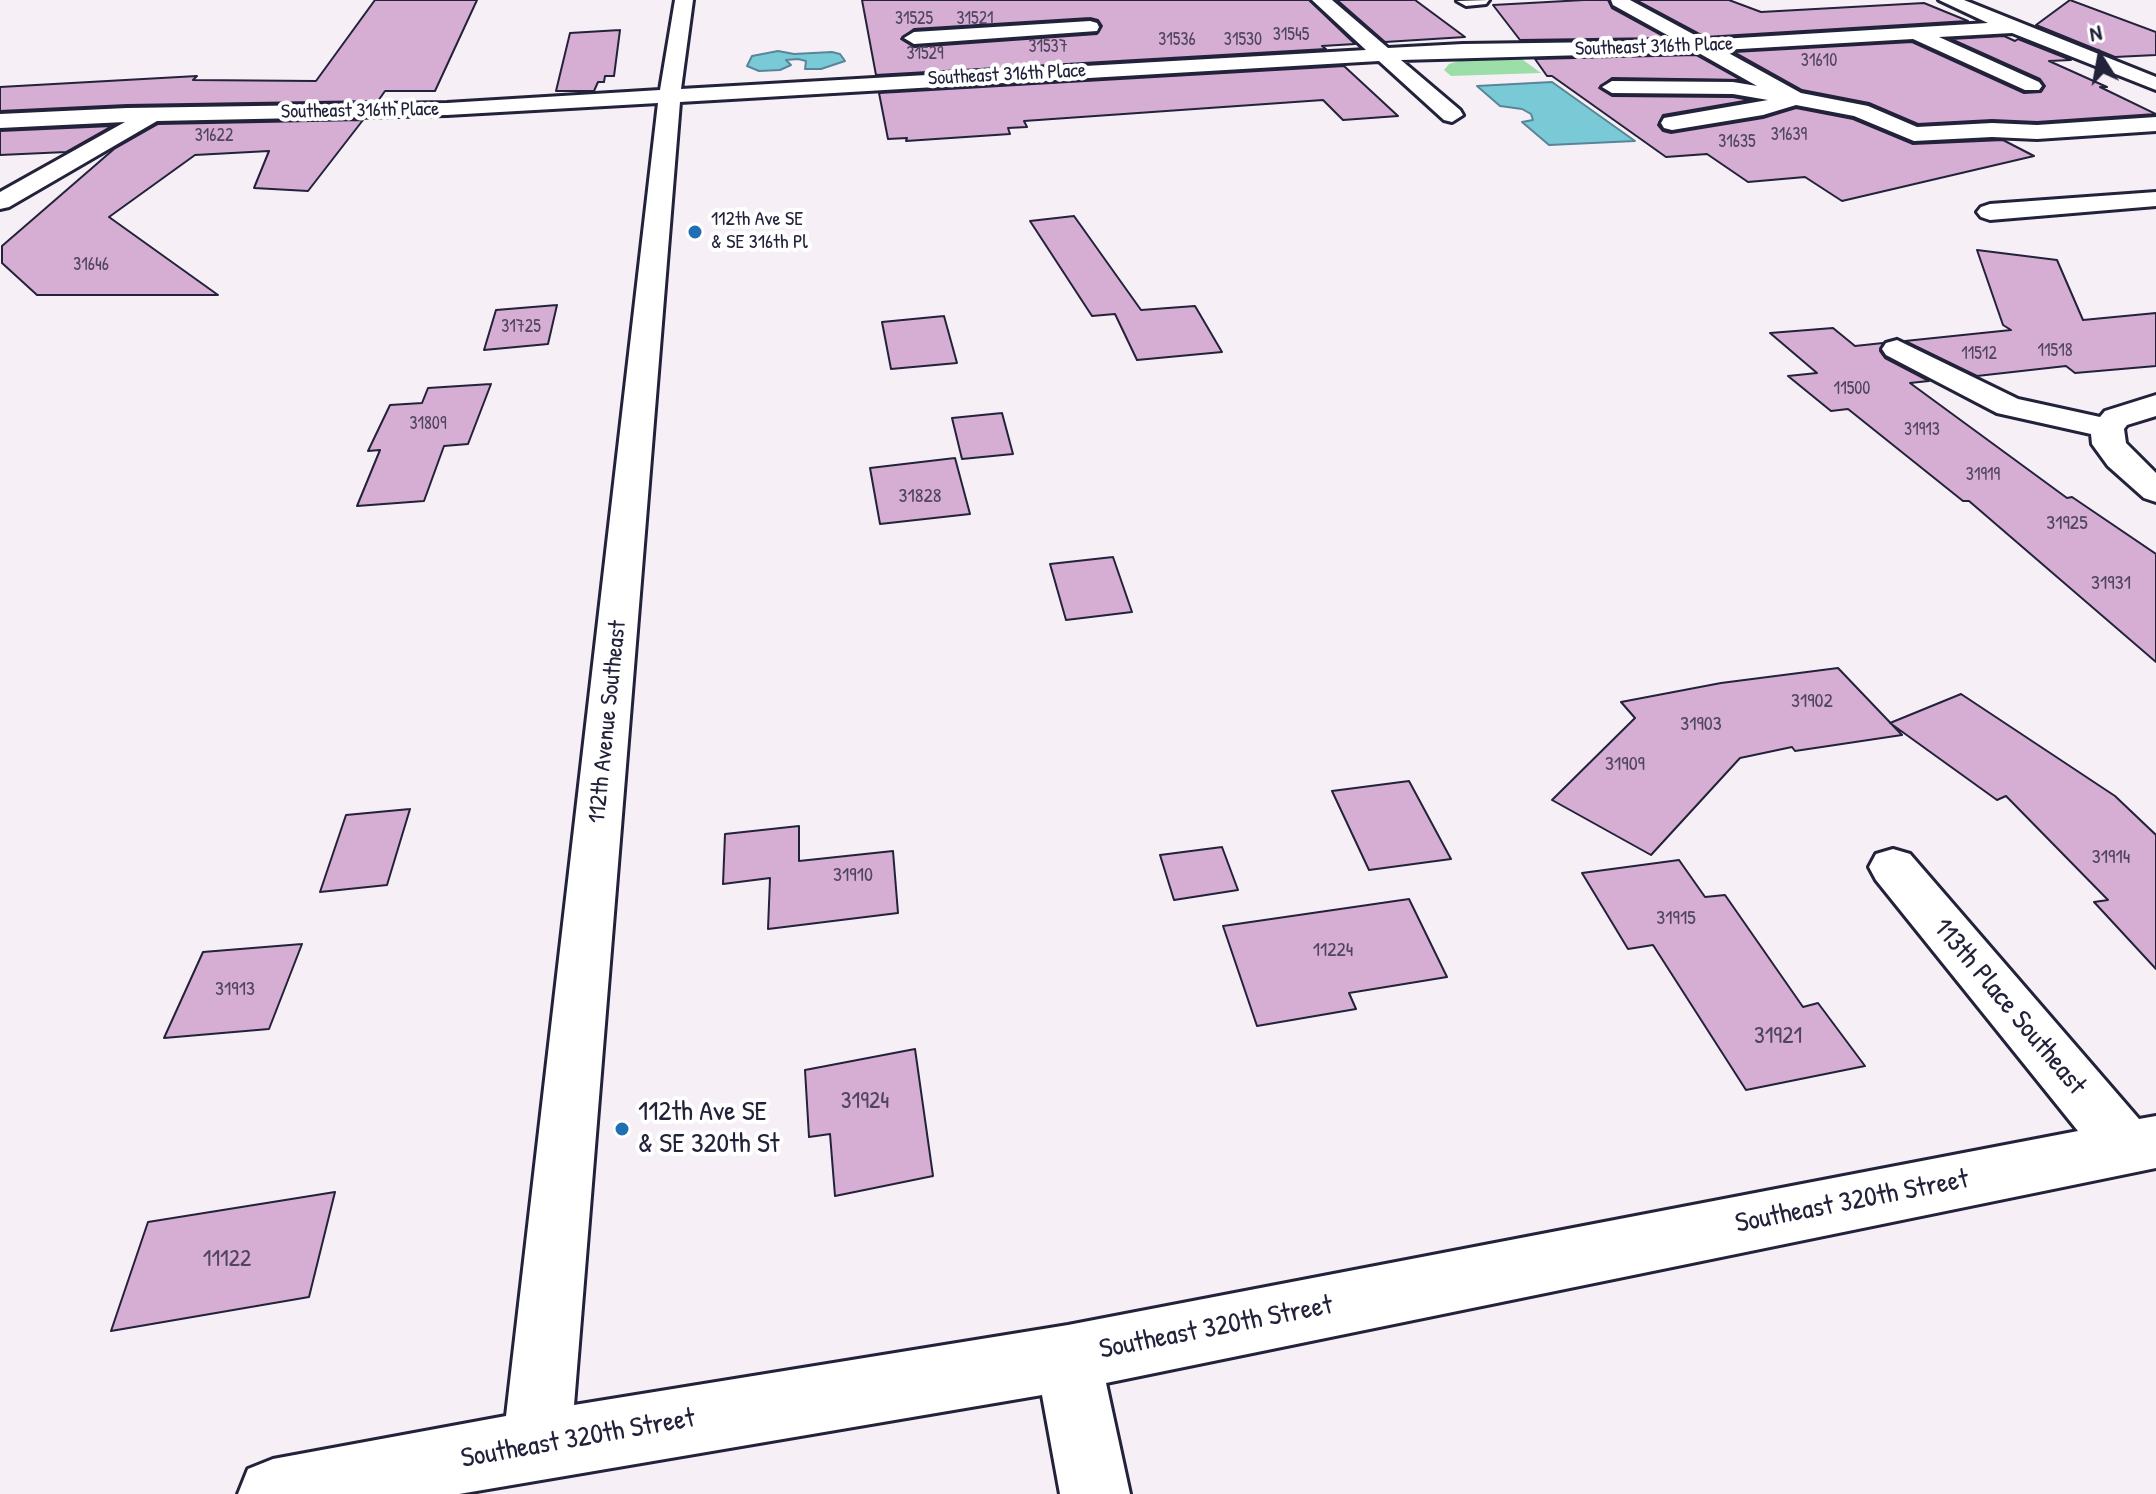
<!DOCTYPE html>
<html>
<head>
<meta charset="utf-8">
<style>
  body { margin:0 }
  #map { position:relative; width:2156px; height:1494px; overflow:hidden; background:#f7eff6; font-family:"Patrick Hand",sans-serif }
  canvas { display:block }
  .north { position:absolute; left:2060px; top:16px; width:80px; height:80px; -webkit-text-stroke:6px #fff; paint-order:stroke; rotate:349deg; font-size:22px; font-weight:700; line-height:32px; text-align:center; color:#22223b }
  .north::after { content:''; display:block; margin:auto; width:28px; height:36px; background:#22223b; clip-path:polygon(50% 0,100% 100%,50% 72%,0 100%) }
</style>
</head>
<body>
<div id="map">
<canvas width="2156" height="1494"></canvas>
<div class="north">N</div>
</div>
<script>
const context = document.querySelector('canvas').getContext('2d');
context.lineJoin = 'round';
function paint(path, color) {
  context.fillStyle = color;
  context.fill(path, 'evenodd');
}
function poly(rows) {
  const path = new Path2D();
  for (const r of rows) {
    path.moveTo(r[0], r[1]);
    for (let i = 2; i < r.length; i += 2) path.lineTo(r[i], r[i + 1]);
  }
  return path;
}
function trace(path, color, width, dash) {
  context.strokeStyle = color;
  context.lineWidth = width;
  context.lineCap = dash ? 'butt' : 'round';
  context.setLineDash(dash || []);
  context.stroke(path);
}
function drawText(font, color, halo, rows, align = 'center') {
  context.font = font + ' "Patrick Hand",sans-serif';
  context.lineWidth = 8;
  context.setLineDash([]);
  context.textBaseline = 'middle';
  context.strokeStyle = halo;
  context.fillStyle = color;
  for (const [text, x, y, turn = 0] of rows) {
    context.save();
    context.translate(x, y);
    context.rotate((+turn || 0) * Math.PI / 180);
    context.textAlign = isNaN(turn) ? turn : align;
    if (halo) context.strokeText(text, 0, 0);
    context.fillText(text, 0, 0);
    context.restore();
  }
}
paint(poly([
  [1519,57,1541,73,1451,76,1444,70,1449,64,1462,60]
]), '#9cdea8');
const water = poly([
  [778,51,794,54,832,52,840,54,845,61,821,69,805,69,806,61,798,59,786,60,791,65,780,70,759,71,747,66,752,56,778,51],
  [1552,82,1635,141,1549,145,1522,122,1533,120,1531,114,1522,109,1500,106,1477,86,1552,82]
]);
paint(water, '#7ac9d6');
trace(water, '#578698', 2);
const building = poly([
  [375,0,477,0,435,91,385,91,378,101,127,105,0,111,0,87,197,76,193,80,316,81,375,0],
  [862,0,1309,0,1355,44,1322,46,1326,49,876,75,862,0],
  [1090,18,1098,20,1102,26,1097,34,914,47,901,39,914,29,1090,18],
  [1337,0,1415,0,1465,37,1385,42,1337,0],
  [1584,0,1608,0,1612,8,1667,38,1520,40,1493,5,1584,0],
  [1636,0,1729,0,1761,12,1924,3,1968,21,1705,37,1636,0],
  [2070,0,2156,32,2156,55,2115,57,2036,25,2070,0],
  [620,30,614,76,605,76,604,82,598,82,594,91,556,91,570,33,620,30],
  [2004,36,2015,41,2018,39,2071,60,2049,61,2107,87,2100,87,2156,114,2037,122,1992,120,1918,124,1869,103,1802,90,1734,52,1912,42,2024,93,2041,92,2045,86,2040,79,1951,39,2004,36],
  [1696,55,1741,80,1612,78,1599,88,1612,96,1733,97,1750,100,1663,115,1658,125,1663,131,1671,133,1763,118,1796,108,1853,119,1913,144,2003,140,2034,156,1842,201,1805,177,1748,182,1707,154,1666,157,1552,76,1547,76,1535,59,1696,55],
  [1344,66,1398,116,1343,120,1323,100,1024,121,1027,127,1008,128,1010,134,906,141,907,138,888,139,879,93,1344,66],
  [363,120,308,191,254,188,269,151,195,155,109,217,218,295,37,295,2,263,2,246,114,149,158,124,363,120],
  [112,126,66,152,0,155,0,131,112,126],
  [1074,216,1141,310,1195,306,1222,352,1137,360,1115,314,1092,316,1030,221,1074,216],
  [1977,250,2057,260,2083,320,2156,313,2156,366,2075,373,2066,366,1977,376,1905,341,2011,330,2003,325,1977,250],
  [557,305,548,344,484,350,496,310,557,305],
  [944,316,957,363,891,369,882,322,944,316],
  [1833,328,1855,346,1883,343,1880,351,1885,358,1929,381,1910,383,2067,498,2072,497,2156,554,2156,662,1969,501,1963,501,1848,409,1831,411,1788,376,1817,373,1770,333,1833,328],
  [491,384,468,444,444,446,424,501,357,506,380,450,368,451,390,405,422,403,428,388,491,384],
  [1002,413,1013,454,962,459,952,418,1002,413],
  [955,458,970,514,880,524,870,468,955,458],
  [1113,557,1132,612,1066,620,1050,564,1113,557],
  [1838,668,1902,735,1795,751,1792,747,1740,758,1651,855,1552,800,1635,718,1621,702,1721,683,1838,668],
  [1961,694,2115,796,2156,835,2156,969,2094,902,2108,900,2006,796,1997,800,1890,723,1961,694],
  [1409,781,1451,859,1369,870,1332,791,1409,781],
  [410,809,387,885,320,892,346,815,410,809],
  [799,826,799,861,893,851,898,913,768,929,770,878,723,884,725,834,799,826],
  [1222,847,1238,890,1174,900,1160,855,1222,847],
  [1679,860,1705,897,1725,895,1803,1007,1818,1003,1865,1066,1746,1090,1653,945,1628,949,1582,873,1679,860],
  [1409,899,1447,977,1349,993,1356,1009,1257,1026,1223,926,1409,899],
  [302,944,269,1029,164,1038,203,952,302,944],
  [915,1049,933,1176,835,1196,830,1134,809,1137,805,1070,915,1049],
  [335,1192,309,1297,111,1331,148,1222,335,1192]
]);
paint(building, '#d6add3');
trace(building, '#22223b', 2);
const minor = poly([
  [675,0,693,0,681,89,1366,50,1312,0,1332,0,1388,48,1463,44,1678,41,1613,5,1611,0,1630,0,1704,40,1988,23,1939,0,1964,0,2156,77,2156,90,2012,33,1939,37,2039,82,2042,86,2039,90,2025,90,1913,39,1723,50,1801,93,1868,106,1917,127,1992,123,2037,125,2156,117,2156,131,2037,139,1992,137,1914,141,1854,116,1796,105,1763,115,1672,130,1664,128,1661,123,1664,118,1768,100,1733,94,1612,93,1602,87,1612,81,1733,82,1757,86,1697,52,1401,60,1460,110,1463,115,1452,122,1444,120,1379,61,680,102,574,1405,1068,1325,2078,1131,1876,880,1869,867,1876,854,1893,849,1910,854,2139,1119,2156,1116,2156,1168,1106,1383,1130,1494,1060,1494,1042,1395,459,1494,238,1494,248,1469,273,1459,506,1416,658,103,447,115,157,121,9,207,0,209,0,192,125,122,0,128,0,114,127,108,447,103,660,90,675,0],
  [1489,0,1486,4,1466,6,1457,1,1489,0],
  [1090,21,1097,23,1099,27,1097,31,914,44,904,38,914,32,1090,21],
  [2156,192,2156,206,1990,220,1981,217,1977,212,1981,207,1990,204,2156,192],
  [1897,340,2018,399,2100,417,2105,411,2156,395,2156,416,2127,425,2124,429,2126,443,2156,473,2156,502,2144,498,2108,466,2092,444,2091,434,1997,413,1886,355,1882,349,1886,343,1897,340]
]);
trace(minor, '#22223b', 6);
paint(minor, '#fff');
for (const [x, y, r, color] of [
  [695,232,8,"#1f6fb2"],
  [622,1129,8,"#1f6fb2"]
]) {
  const dot = new Path2D();
  dot.arc(x, y, r, 0, 2 * Math.PI);
  context.fillStyle = color;
  context.fill(dot);
  trace(dot, '#fff', 3);
}
drawText('18px', '#4f4561', null, [
  ["31525",914,19],
  ["31521",975,19],
  ["31545",1291,35],
  ["31536",1177,40],
  ["31530",1243,40],
  ["31537",1048,47],
  ["31529",925,54],
  ["31610",1819,61],
  ["31639",1789,135],
  ["31622",214,136],
  ["31635",1737,142],
  ["31646",91,265],
  ["31725",521,327],
  ["11518",2055,351],
  ["11512",1979,354],
  ["11500",1852,389],
  ["31809",428,424],
  ["31913",1922,430],
  ["31919",1983,475]
]);
drawText('20px', '#22223b', '#fff', [
  ["Southeast 316th Place",1654,47,-2],
  ["Southeast 316th Place",1007,75,-3],
  ["Southeast 316th Place",360,111,-1]
]);
drawText('20px', '#22223b', '#fff', [
  ["112th Ave SE",711,220],
  ["& SE 316th Pl",711,243]
], 'left');
drawText('20px', '#4f4561', null, [
  ["31828",920,497],
  ["31925",2067,524],
  ["31931",2111,584],
  ["31902",1812,702],
  ["31903",1701,725],
  ["31909",1625,765],
  ["31914",2111,858],
  ["31910",853,876],
  ["31915",1676,919],
  ["11224",1333,951],
  ["31913",235,990]
]);
drawText('24px', '#22223b', '#fff', [
  ["112th Avenue Southeast",608,722,-84]
]);
drawText('24px', '#4f4561', null, [
  ["31921",1778,1037],
  ["31924",865,1102],
  ["11122",227,1260]
]);
drawText('28px', '#22223b', '#fff', [
  ["113th Place Southeast",2009,1007,50],
  ["Southeast 320th Street",1852,1202,-11],
  ["Southeast 320th Street",1216,1328,-11],
  ["Southeast 320th Street",578,1439,-10]
]);
drawText('28px', '#22223b', '#fff', [
  ["112th Ave SE",638,1113],
  ["& SE 320th St",638,1145]
], 'left');
</script>
</body>
</html>
